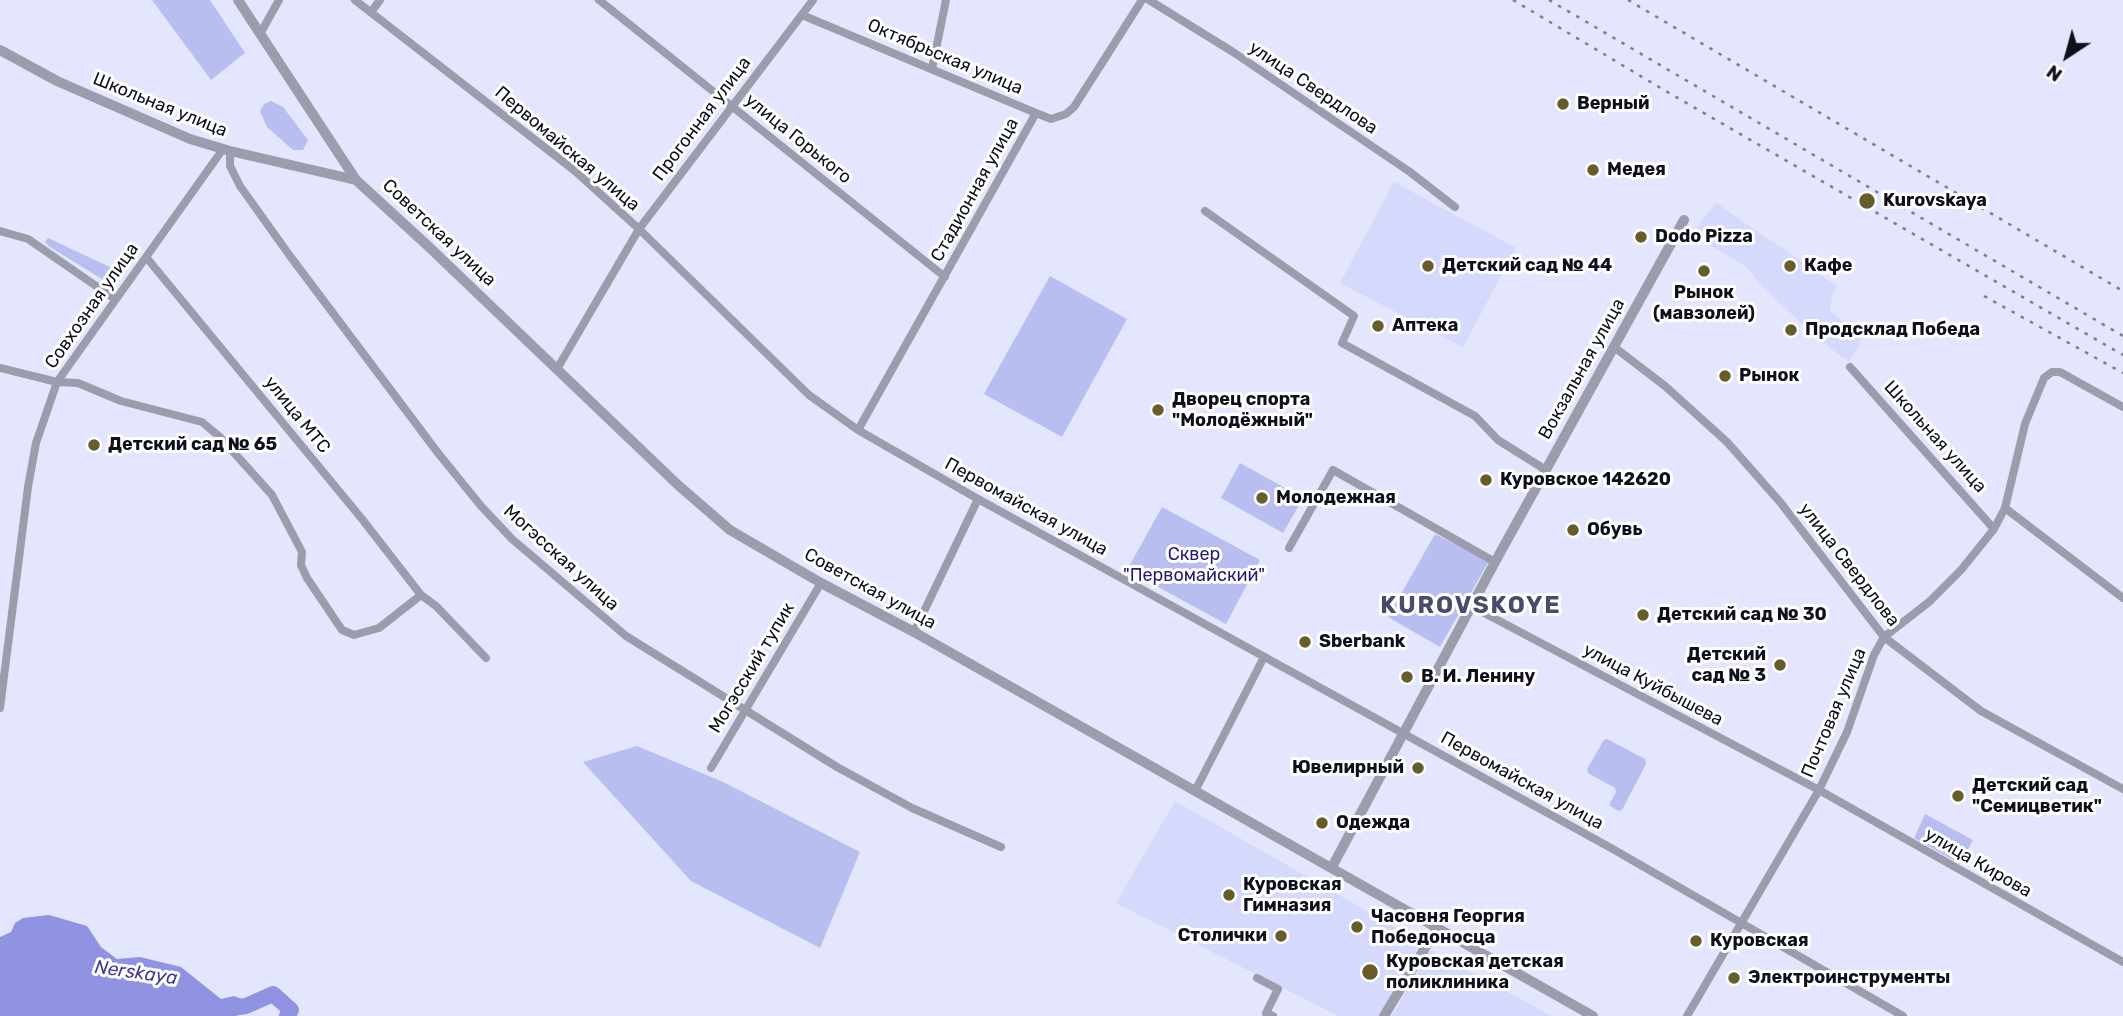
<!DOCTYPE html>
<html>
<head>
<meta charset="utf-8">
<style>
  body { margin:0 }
  #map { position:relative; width:2123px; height:1016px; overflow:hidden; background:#e3e6fc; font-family:Rubik,sans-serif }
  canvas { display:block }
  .north { position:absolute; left:2032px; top:21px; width:70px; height:70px; -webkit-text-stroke:5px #fff; paint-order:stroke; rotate:216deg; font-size:19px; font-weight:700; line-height:28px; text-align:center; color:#0f101c }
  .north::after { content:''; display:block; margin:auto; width:24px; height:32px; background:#0f101c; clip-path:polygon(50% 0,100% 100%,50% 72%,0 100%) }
</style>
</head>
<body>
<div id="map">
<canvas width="2123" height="1016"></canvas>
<div class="north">N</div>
</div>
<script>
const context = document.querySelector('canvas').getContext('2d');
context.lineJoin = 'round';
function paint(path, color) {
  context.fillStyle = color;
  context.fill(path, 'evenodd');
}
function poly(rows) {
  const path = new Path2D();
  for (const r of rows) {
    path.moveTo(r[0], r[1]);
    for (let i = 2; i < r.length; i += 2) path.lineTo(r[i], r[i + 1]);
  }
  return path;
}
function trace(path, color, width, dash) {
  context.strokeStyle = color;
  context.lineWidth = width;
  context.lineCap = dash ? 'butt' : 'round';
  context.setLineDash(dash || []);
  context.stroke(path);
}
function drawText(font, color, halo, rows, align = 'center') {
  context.font = font + ' Rubik,sans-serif';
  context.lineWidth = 6;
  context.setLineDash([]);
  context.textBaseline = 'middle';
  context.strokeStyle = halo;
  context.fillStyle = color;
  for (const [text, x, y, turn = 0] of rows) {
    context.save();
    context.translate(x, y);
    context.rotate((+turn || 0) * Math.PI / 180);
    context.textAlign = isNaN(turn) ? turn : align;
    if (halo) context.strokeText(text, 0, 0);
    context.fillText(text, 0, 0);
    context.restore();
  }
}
paint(poly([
  [1394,182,1516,248,1463,347,1340,283],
  [1716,203,1837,286,1832,296,1830,311,1859,333,1860,343,1849,362,1818,339,1765,289,1745,266,1692,234],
  [1175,801,1421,942,1380,1016,1338,1016,1116,903],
  [1430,950,1541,1010,1552,1016,1392,1016]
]), '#d5d9fb');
paint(poly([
  [152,0,210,0,245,53,211,80],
  [271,101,283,107,308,140,303,150,293,150,267,127,260,111,264,104],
  [48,238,114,269,115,277,110,284,50,247,45,242],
  [1050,276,1127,319,1062,437,984,394],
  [1240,463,1303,498,1283,533,1221,498],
  [1162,507,1260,560,1226,624,1127,570],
  [1435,534,1489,561,1440,647,1388,617],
  [1607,739,1645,759,1646,764,1622,810,1619,811,1610,806,1610,803,1616,792,1615,788,1588,773,1587,769,1604,740],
  [637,746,721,781,860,852,820,948,691,881,583,762],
  [1925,814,1973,840,1960,864,1914,838]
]), '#b9bef1');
paint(poly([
  [49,915,87,926,101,947,117,959,140,957,181,967,221,999,234,996,242,999,246,1006,236,1016,0,1016,0,937,11,932,15,923,23,918]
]), '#8f93e1');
trace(poly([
  [226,1009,246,1006,273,994,291,1010,287,1016]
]), '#8f93e1', 16);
trace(poly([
  [355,0,575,171,639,229,809,395,858,430,978,499,1611,848,1903,1016],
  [599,0,945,277],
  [1149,0,1233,52,1410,172,1455,207],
  [371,12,380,0],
  [802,15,1036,113],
  [260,34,279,0],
  [932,69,946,0],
  [230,151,230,166,240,186,290,256,438,453,481,506,512,539,626,636,837,767,912,808,1001,847],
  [1205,211,1354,316,1342,343,1475,416,1498,440,1546,470],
  [0,231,28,239,115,299],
  [146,257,362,519,421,595],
  [1614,347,1665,386,1727,442,1780,502,1884,637,1981,711,2123,789],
  [1850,367,1994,529],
  [0,368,57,382,78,383,121,401,202,422,220,437,272,495,302,552,301,565,307,578,342,630,354,635,379,628,421,595,436,606,486,658],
  [557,369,639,229,813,0],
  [858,430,1036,113,1051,119,1066,114,1074,107,1142,0],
  [2005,508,2123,598],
  [1289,548,1333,470,1495,562],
  [1471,606,1819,790,2123,962],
  [914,632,978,499],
  [0,708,28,487,36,443,57,382,223,149],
  [711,768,821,583],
  [1195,791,1264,657],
  [1257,978,1278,989,1266,1013,1273,1016],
  [1687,1016,1819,790,1847,732,1874,655,1884,637,1929,602,1961,570,1994,529,2005,508,2025,424,2044,378,2052,372,2060,372,2123,407]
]), '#9b9cac', 8);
trace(poly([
  [238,0,356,180,428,246,678,485,730,530,821,583,914,632,1593,1016],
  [0,50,57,81,190,139,230,151,356,180],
  [1332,867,1495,562,1684,220],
  [1384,1016,1437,928]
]), '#9b9cac', 10);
trace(poly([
  [1513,0,1664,90,2123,355],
  [1549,0,2123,336],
  [1628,0,2123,291],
  [1984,296,2123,373]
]), '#7d7f90', 2.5, [3.5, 7]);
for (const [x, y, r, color] of [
  [1563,104,7,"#665d2a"],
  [1593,170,7,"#665d2a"],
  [1867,201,9,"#665d2a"],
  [1641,237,7,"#665d2a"],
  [1428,266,7,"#665d2a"],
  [1790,266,7,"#665d2a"],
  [1704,271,7,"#665d2a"],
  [1378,326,7,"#665d2a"],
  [1791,330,7,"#665d2a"],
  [1725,376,7,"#665d2a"],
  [1158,410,7,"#665d2a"],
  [94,445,7,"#665d2a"],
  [1486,480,7,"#665d2a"],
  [1262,498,7,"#665d2a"],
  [1573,530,7,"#665d2a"],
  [1643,615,7,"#665d2a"],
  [1305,642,7,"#665d2a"],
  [1780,665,7,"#665d2a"],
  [1407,677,7,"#665d2a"],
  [1418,768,7,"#665d2a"],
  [1958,796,7,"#665d2a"],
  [1322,823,7,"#665d2a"],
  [1229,895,7,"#665d2a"],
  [1357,927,7,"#665d2a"],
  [1281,936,7,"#665d2a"],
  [1696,941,7,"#665d2a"],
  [1370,972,9,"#665d2a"],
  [1734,978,7,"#665d2a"]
]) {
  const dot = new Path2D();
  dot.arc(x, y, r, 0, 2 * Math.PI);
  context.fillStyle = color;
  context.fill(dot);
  trace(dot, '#fff', 2.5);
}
drawText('18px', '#0f101c', '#fff', [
  ["Октябрьская улица",945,57,23],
  ["улица Свердлова",1313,88,34],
  ["Школьная улица",160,105,22],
  ["Прогонная улица",702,119,-53],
  ["улица Горького",798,139,39],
  ["Первомайская улица",567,149,40],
  ["Стадионная улица",975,190,-61],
  ["Советская улица",439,233,43],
  ["Совхозная улица",92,306,-55],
  ["Вокзальная улица",1582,369,-61],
  ["улица МТС",297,415,51],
  ["Школьная улица",1935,437,48],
  ["Первомайская улица",1026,507,29],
  ["Могэсская улица",561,558,42],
  ["улица Свердлова",1849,565,52],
  ["Советская улица",870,589,29],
  ["Могэсский тупик",752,668,-59],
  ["улица Куйбышева",1653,685,28],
  ["Почтовая улица",1834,713,-67],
  ["Первомайская улица",1522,781,29],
  ["улица Кирова",1978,863,30]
]);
drawText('bold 18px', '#0f101c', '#fff', [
  ["Верный",1577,104],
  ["Медея",1607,170],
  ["Kurovskaya",1883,201],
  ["Dodo Pizza",1655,237],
  ["Детский сад № 44",1442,266],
  ["Кафе",1804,266],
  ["Рынок",1704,293,"center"],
  ["(мавзолей)",1704,314,"center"],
  ["Аптека",1392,326],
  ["Продсклад Победа",1805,330],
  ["Рынок",1739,376],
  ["Дворец спорта",1172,400],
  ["\"Молодёжный\"",1172,421],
  ["Детский сад № 65",108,445],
  ["Куровское 142620",1500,480],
  ["Молодежная",1276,498],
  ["Обувь",1587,530],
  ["Детский сад № 30",1657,615],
  ["Sberbank",1319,642],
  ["Детский",1766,655,"right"],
  ["сад № 3",1766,676,"right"],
  ["В. И. Ленину",1421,677],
  ["Ювелирный",1404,768,"right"],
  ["Детский сад",1972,786],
  ["\"Семицветик\"",1972,807],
  ["Одежда",1336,823],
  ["Куровская",1243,885],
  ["Гимназия",1243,906],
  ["Часовня Георгия",1371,917],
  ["Победоносца",1371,938],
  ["Столички",1267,936,"right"],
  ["Куровская",1710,941],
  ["Куровская детская",1386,962],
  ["поликлиника",1386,983],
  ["Электроинструменты",1748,978]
], 'left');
drawText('18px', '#281b75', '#fff', [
  ["Сквер",1194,555],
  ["\"Первомайский\"",1194,576]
]);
drawText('italic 19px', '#423d98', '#fff', [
  ["Nerskaya",136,973,8]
]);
context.letterSpacing = '2px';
drawText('bold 24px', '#484b69', '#fff', [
  ["KUROVSKOYE",1471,606]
]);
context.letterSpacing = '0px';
</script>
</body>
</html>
